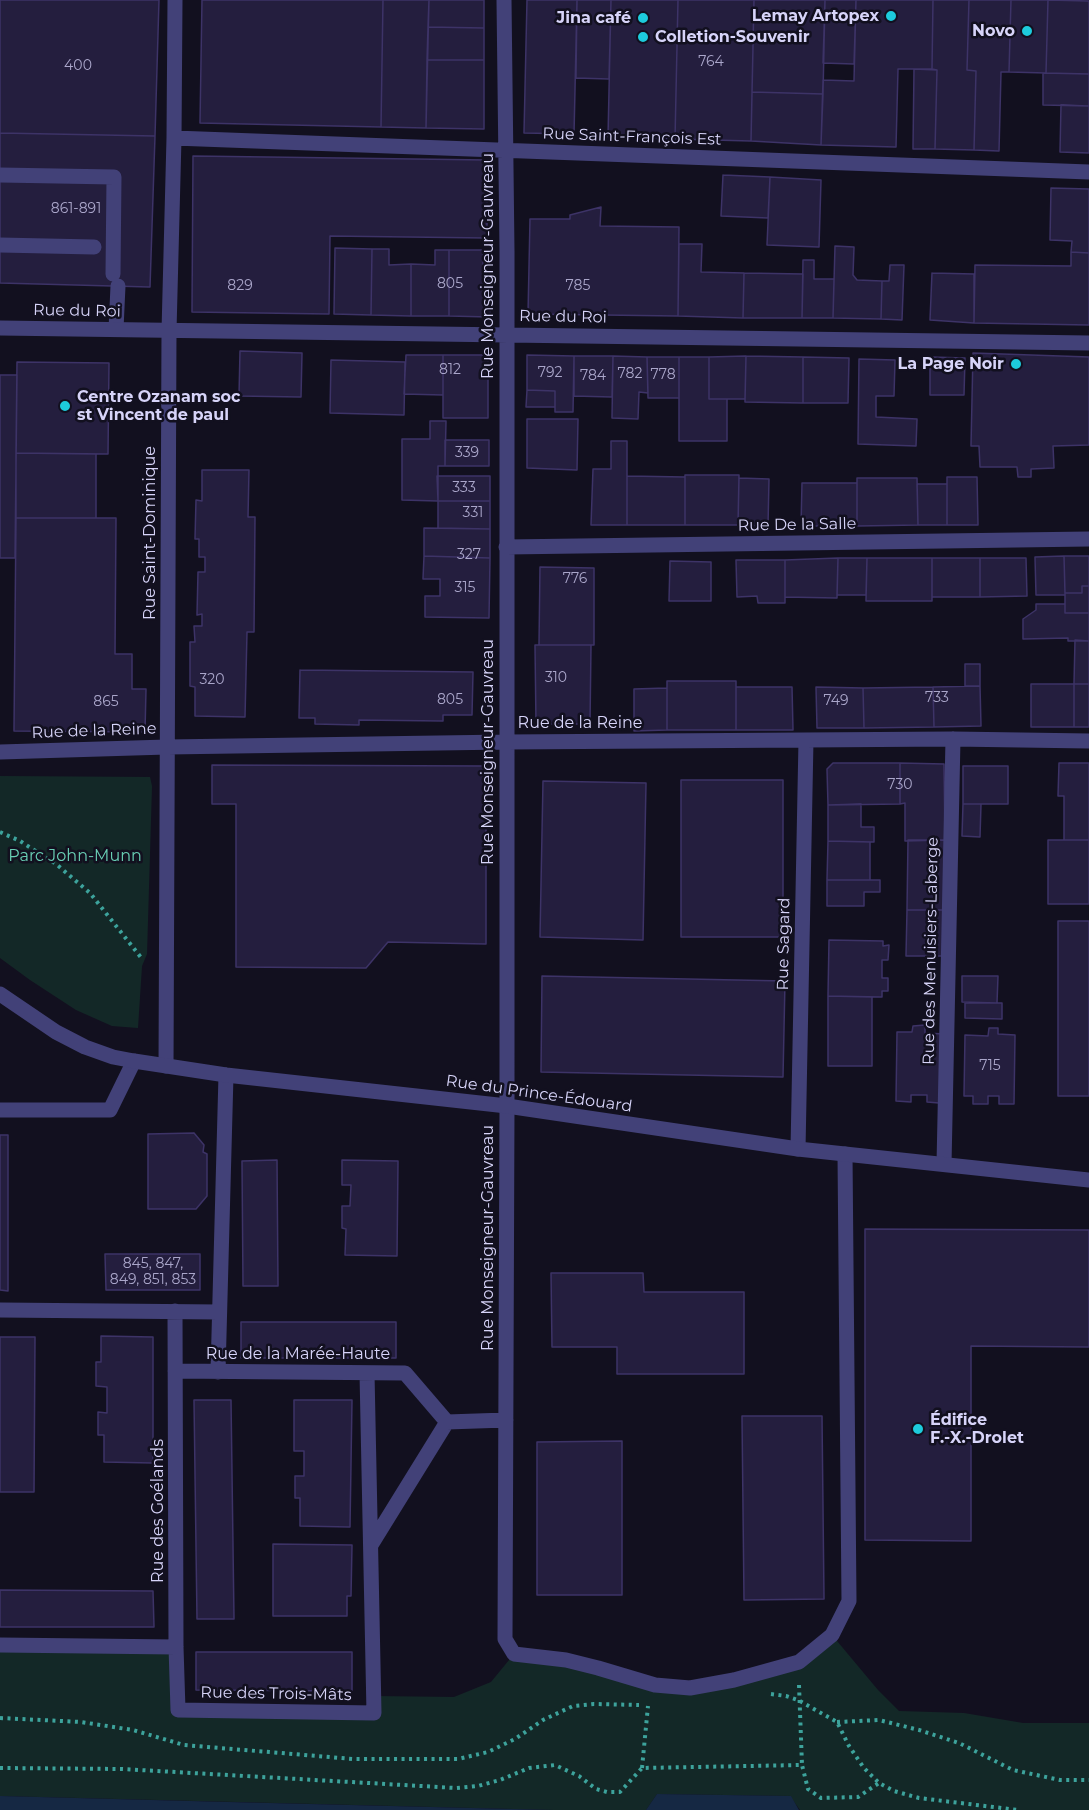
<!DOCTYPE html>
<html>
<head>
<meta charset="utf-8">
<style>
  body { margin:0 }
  canvas { display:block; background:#12101f }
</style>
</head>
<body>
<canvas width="1089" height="1810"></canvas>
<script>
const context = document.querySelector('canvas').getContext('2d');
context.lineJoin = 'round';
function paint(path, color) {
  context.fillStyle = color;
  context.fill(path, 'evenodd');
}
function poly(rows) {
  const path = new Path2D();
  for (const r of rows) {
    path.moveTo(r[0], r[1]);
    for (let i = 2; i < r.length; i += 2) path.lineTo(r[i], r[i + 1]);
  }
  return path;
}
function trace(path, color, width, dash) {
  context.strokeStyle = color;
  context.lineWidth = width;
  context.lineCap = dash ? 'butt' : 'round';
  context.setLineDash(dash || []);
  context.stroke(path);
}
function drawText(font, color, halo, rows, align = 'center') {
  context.font = font + ' Montserrat,sans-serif';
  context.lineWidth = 5;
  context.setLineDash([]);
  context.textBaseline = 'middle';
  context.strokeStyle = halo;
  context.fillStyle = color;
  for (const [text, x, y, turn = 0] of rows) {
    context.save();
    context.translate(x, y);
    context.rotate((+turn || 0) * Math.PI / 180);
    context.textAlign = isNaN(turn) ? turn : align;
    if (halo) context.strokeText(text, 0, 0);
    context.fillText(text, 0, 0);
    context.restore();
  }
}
paint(poly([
  [0,776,150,777,152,786,147,954,142,966,138,1028,112,1026,76,1010,30,980,0,958],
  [832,1635,878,1690,899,1711,964,1713,1023,1723,1089,1723,1089,1810,800,1810,790,1796,657,1794,646,1810,553,1810,0,1796,0,1645,176,1647,178,1710,373,1713,373,1696,454,1697,491,1682,514,1654,690,1688,799,1662]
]), '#132827');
paint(poly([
  [657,1794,791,1796,799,1810,646,1810],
  [0,1796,228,1802,553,1810,0,1810]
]), '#152843');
const building = poly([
  [0,0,159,0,155,136,0,133,0,0],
  [202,0,383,0,381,127,200,123,202,0],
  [383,0,429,0,426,128,381,127,383,0],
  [429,0,484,0,484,28,428,27,429,0],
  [527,0,577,0,574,134,524,133,527,0],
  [577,0,611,0,609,79,576,78,577,0],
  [611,0,678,0,675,139,608,137,611,0],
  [678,0,754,0,751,141,675,139,678,0],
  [754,0,825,0,823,94,752,92,754,0],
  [825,0,856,0,854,64,823,63,825,0],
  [856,0,933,0,932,69,898,69,896,147,821,145,823,80,854,81,856,0],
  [933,0,969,0,967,70,976,71,974,150,935,149,937,70,932,69,933,0],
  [969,0,1011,0,1009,72,1001,72,999,151,974,150,976,71,967,70,969,0],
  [1011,0,1048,0,1046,73,1009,72,1011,0],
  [1048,0,1089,1,1089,74,1046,73,1048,0],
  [428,27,484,28,484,60,427,60,428,27],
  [427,60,484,60,484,129,426,128,427,60],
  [914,69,937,70,935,149,913,149,914,69],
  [1043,73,1089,74,1089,106,1043,105,1043,73],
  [752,92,823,94,821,145,751,141,752,92],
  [1061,105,1089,106,1089,153,1060,152,1061,105],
  [0,133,155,136,150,287,0,283,0,133],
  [193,156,487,160,487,238,330,236,329,314,192,312,193,156],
  [723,175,770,177,768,218,721,216,723,175],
  [770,177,821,180,819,247,767,245,770,177],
  [1051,188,1089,189,1089,253,1071,252,1072,241,1050,240,1051,188],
  [601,207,600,226,679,227,678,316,528,314,530,219,570,219,570,215,601,207],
  [679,244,702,244,701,272,744,273,743,318,678,316,679,244],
  [835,246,854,247,853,275,857,280,882,281,881,319,833,318,835,246],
  [335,248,372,249,371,315,334,314,335,248],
  [372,249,389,249,389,265,411,264,411,316,371,315,372,249],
  [435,250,449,250,449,316,411,316,411,264,435,265,435,250],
  [449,250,483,250,483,272,491,272,490,317,449,316,449,250],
  [1071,252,1089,253,1089,325,974,323,975,265,1071,266,1071,252],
  [803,260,814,260,814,279,834,279,833,318,802,318,803,260],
  [890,265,904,265,902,320,881,319,882,281,889,281,890,265],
  [744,273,803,274,802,318,743,318,744,273],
  [932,273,974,274,974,323,930,320,932,273],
  [240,351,302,353,301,397,239,396,240,351],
  [973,353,1089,357,1089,445,1053,446,1054,468,1031,469,1031,477,1018,477,1017,467,980,467,979,446,971,446,973,353],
  [406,355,443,355,443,395,404,394,406,355],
  [443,355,488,355,488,418,443,418,443,355],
  [527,355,574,356,573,412,555,412,555,391,527,390,527,355],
  [574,356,613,356,612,397,574,396,574,356],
  [613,356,647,357,648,393,639,392,638,419,612,418,613,356],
  [746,356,745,399,709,399,709,357,746,356],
  [746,356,803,357,803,403,745,402,746,356],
  [647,357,679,357,679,398,648,398,647,357],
  [679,357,709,357,709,399,727,399,727,441,679,441,679,357],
  [803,357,849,358,848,403,803,403,803,357],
  [930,357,965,358,964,395,930,395,930,357],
  [859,359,895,360,894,396,876,396,876,417,917,419,916,446,858,444,859,359],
  [331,360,405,362,404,415,330,413,331,360],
  [17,362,109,363,108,454,16,453,17,362],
  [0,375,17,375,15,558,0,558,0,375],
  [527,390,555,391,555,407,526,407,527,390],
  [527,419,578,419,577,470,527,468,527,419],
  [430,421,446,421,445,466,438,466,438,501,402,500,402,439,430,439,430,421],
  [445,440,489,440,489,466,445,466,445,440],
  [611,441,627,441,627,525,591,525,593,469,611,469,611,441],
  [16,453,96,454,96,518,16,518,16,453],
  [202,470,249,470,248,517,255,517,254,632,247,632,245,717,195,716,195,687,190,686,190,642,195,642,194,626,202,626,202,614,197,615,198,572,205,572,205,557,199,557,199,539,195,539,196,500,202,501,202,470],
  [685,475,739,475,738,525,685,525,685,475],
  [437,476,490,476,490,501,438,501,437,476],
  [627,476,685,477,685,525,627,525,627,476],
  [947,477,977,477,978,525,947,525,947,477],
  [739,478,769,479,768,526,738,525,739,478],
  [857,478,917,478,918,525,857,526,857,478],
  [802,483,857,483,857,526,801,526,802,483],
  [917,484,947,484,947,525,918,525,917,484],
  [438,501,490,501,490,529,438,528,438,501],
  [16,518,116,518,115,654,132,654,132,689,146,689,145,732,14,731,16,518],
  [424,528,490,529,490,558,424,556,424,528],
  [424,556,490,558,489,618,425,617,425,596,440,596,440,579,423,579,424,556],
  [1064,556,1089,556,1089,586,1082,586,1082,593,1065,593,1064,556],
  [1064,556,1065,595,1036,595,1035,557,1064,556],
  [838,558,867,558,866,595,837,595,838,558],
  [838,558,837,598,785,597,785,560,838,558],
  [867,558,932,558,932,601,866,601,867,558],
  [932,558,980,558,980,597,932,597,932,558],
  [980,558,1026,558,1027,596,980,597,980,558],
  [736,560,785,560,785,603,758,603,757,596,737,597,736,560],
  [670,561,711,562,711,601,669,601,670,561],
  [540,567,594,568,594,645,539,645,540,567],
  [1082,586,1089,586,1089,613,1065,613,1065,593,1082,593,1082,586],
  [1036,604,1065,604,1065,613,1089,613,1089,641,1068,641,1068,638,1023,639,1023,619,1036,610,1036,604],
  [1075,640,1089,641,1089,684,1074,684,1075,640],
  [535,645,591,645,590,724,536,724,535,645],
  [965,664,980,664,980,686,965,686,965,664],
  [300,670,473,672,472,715,443,715,443,721,359,720,359,725,315,724,315,718,299,718,300,670],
  [667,681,736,681,736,730,667,730,667,681],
  [1031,684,1074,684,1074,727,1031,727,1031,684],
  [1074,684,1089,684,1089,727,1074,727,1074,684],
  [980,686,981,726,934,727,933,687,980,686],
  [736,687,792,687,793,730,736,730,736,687],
  [816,687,863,688,864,728,817,728,816,687],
  [933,687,934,727,864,728,863,688,933,687],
  [667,688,667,730,634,731,634,689,667,688],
  [833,763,900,763,900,804,828,805,827,769,833,763],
  [900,763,944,764,945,840,905,841,905,803,900,804,900,763],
  [1059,763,1089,763,1089,840,1064,840,1064,796,1058,796,1059,763],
  [212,765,486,766,486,944,388,942,366,968,236,967,236,804,212,804,212,765],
  [963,766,1008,766,1008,804,963,804,963,766],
  [681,780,783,780,783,937,681,937,681,780],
  [543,781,646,783,643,940,540,937,543,781],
  [861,804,861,827,874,827,874,842,828,841,828,805,861,804],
  [963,804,981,804,980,837,962,836,963,804],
  [908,840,945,840,944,910,907,910,908,840],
  [1048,840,1089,840,1089,904,1048,904,1048,840],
  [828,841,870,842,870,880,827,880,828,841],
  [827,880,880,880,880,892,864,892,864,906,827,906,827,880],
  [907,910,944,910,944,956,906,956,907,910],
  [1058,921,1089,921,1089,1096,1058,1096,1058,921],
  [829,940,883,941,883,946,889,945,888,960,882,960,882,978,888,978,888,991,882,991,882,997,828,996,829,940],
  [542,976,785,981,783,1077,541,1072,542,976],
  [962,976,998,976,997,1003,962,1002,962,976],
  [828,996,872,997,872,1066,828,1066,828,996],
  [965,1003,1002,1003,1002,1019,965,1018,965,1003],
  [925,1025,925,1033,944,1034,939,1103,927,1102,927,1095,911,1095,911,1102,896,1101,897,1032,912,1032,913,1026,925,1025],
  [989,1028,998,1028,998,1034,1015,1035,1014,1104,999,1104,999,1096,988,1096,988,1104,973,1104,973,1096,964,1096,965,1035,988,1036,989,1028],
  [194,1133,204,1145,203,1152,207,1154,207,1196,196,1209,148,1209,148,1134,194,1133],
  [0,1135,8,1135,8,1291,0,1290,0,1135],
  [277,1160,278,1286,243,1286,242,1161,277,1160],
  [342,1160,398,1161,397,1256,345,1255,346,1229,342,1228,342,1206,350,1206,351,1185,342,1185,342,1160],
  [865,1229,1089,1230,1089,1347,971,1346,971,1541,865,1540,865,1229],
  [105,1254,200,1254,200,1290,106,1290,105,1254],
  [551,1273,643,1273,644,1292,744,1292,744,1374,617,1374,617,1347,552,1347,551,1273],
  [241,1322,396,1322,396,1358,241,1358,241,1322],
  [101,1336,153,1337,153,1463,104,1462,104,1435,98,1435,98,1412,107,1413,107,1387,96,1386,96,1362,101,1362,101,1336],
  [0,1337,35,1337,34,1492,0,1492,0,1337],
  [194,1400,231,1400,234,1619,197,1619,194,1400],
  [294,1400,352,1400,350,1527,300,1526,300,1498,295,1498,295,1476,304,1476,304,1451,294,1451,294,1400],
  [742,1416,822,1416,824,1599,744,1600,742,1416],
  [622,1441,622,1595,537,1595,537,1442,622,1441],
  [273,1544,352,1545,351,1596,347,1596,347,1616,273,1616,273,1544],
  [0,1590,153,1591,154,1627,0,1627,0,1590],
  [196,1652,352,1652,352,1691,196,1690,196,1652]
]);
paint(building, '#241e3e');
trace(building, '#3d3367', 1.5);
trace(poly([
  [0,832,20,841,56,864,90,893,143,960],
  [799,1685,802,1765],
  [771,1694,786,1696,798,1700,837,1722,849,1746,864,1768,879,1783,894,1791,919,1798,1018,1810],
  [0,1718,81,1722,133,1730,184,1745,353,1759,458,1759,488,1752,515,1739,543,1720,573,1706,594,1704,639,1705],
  [837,1722,879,1720,919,1730,959,1743,1013,1770,1060,1780,1089,1780],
  [0,1768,122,1769,456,1788,478,1786,500,1780,529,1768,555,1765,579,1776,596,1789,607,1792,620,1792,642,1768,802,1765,808,1789,821,1798,858,1797,879,1783],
  [642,1768,648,1706]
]), '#3da39c', 4, [3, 4.5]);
trace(poly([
  [0,175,114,177,113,274],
  [0,245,94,247],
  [116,329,118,286]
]), '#424178', 15);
trace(poly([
  [504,0,507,251,507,1106,505,1639,514,1654,566,1660,598,1668,655,1685,690,1688,734,1680,799,1662,832,1635,849,1601,845,1154],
  [174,138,1089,172],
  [0,328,1089,343],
  [506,547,1089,539],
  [0,752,167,747,506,742,953,739,1089,741],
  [166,1066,169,331,174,138,175,0],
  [0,1110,110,1110,134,1061],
  [798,1149,806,740],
  [944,1164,953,739],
  [0,1310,219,1312],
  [175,1311,176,1647,178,1710,374,1713,367,1373],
  [175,1371,405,1373,447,1422,506,1420],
  [218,1372,226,1075],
  [371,1545,447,1422],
  [0,1645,176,1647]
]), '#424178', 15);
trace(poly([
  [0,994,56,1032,85,1047,113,1057,134,1061,226,1075,507,1106,798,1149,1089,1180]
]), '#424178', 15);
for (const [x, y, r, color] of [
  [891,16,6,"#1dcbdc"],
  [643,18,6,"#1dcbdc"],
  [1027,31,6,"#1dcbdc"],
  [643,37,6,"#1dcbdc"],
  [1016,364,6,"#1dcbdc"],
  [65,406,6,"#1dcbdc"],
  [918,1429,6,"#1dcbdc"]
]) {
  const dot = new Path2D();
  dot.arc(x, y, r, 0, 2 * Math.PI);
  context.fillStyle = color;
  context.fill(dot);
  trace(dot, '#12101f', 2);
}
drawText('14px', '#aaa6ca', null, [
  ["764",711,62],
  ["400",78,66],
  ["861-891",76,209],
  ["805",450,284],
  ["829",240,286],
  ["785",578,286],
  ["812",450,370],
  ["792",550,373],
  ["782",630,374],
  ["778",663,375],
  ["784",593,376],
  ["339",467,453],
  ["333",464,488],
  ["331",473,513],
  ["327",469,555],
  ["776",575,579],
  ["315",465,588],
  ["310",556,678],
  ["320",212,680],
  ["733",937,698],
  ["805",450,700],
  ["749",836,701],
  ["865",106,702],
  ["730",900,785],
  ["715",990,1066],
  ["845, 847,",153,1264],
  ["849, 851, 853",153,1280]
]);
drawText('bold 16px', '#d7d4f9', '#12101f', [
  ["Lemay Artopex",879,16],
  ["Jina café",631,18],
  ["Novo",1015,31],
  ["Colletion-Souvenir",655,37,"left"],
  ["La Page Noir",1004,364],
  ["Centre Ozanam soc",77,397,"left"],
  ["st Vincent de paul",77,415,"left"],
  ["Édifice",930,1420,"left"],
  ["F.-X.-Drolet",930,1438,"left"]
], 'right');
drawText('16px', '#d7d4f9', '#12101f', [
  ["Rue Saint-François Est",632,137,2],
  ["Rue Monseigneur-Gauvreau",488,266,-90],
  ["Rue du Roi",77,311,1],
  ["Rue du Roi",563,317,1],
  ["Rue De la Salle",797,525,-1],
  ["Rue Saint-Dominique",150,533,-90],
  ["Rue de la Reine",580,723],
  ["Rue de la Reine",94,731,-2],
  ["Rue Monseigneur-Gauvreau",488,752,-90],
  ["Rue Sagard",784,944,-89],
  ["Rue des Menuisiers-Laberge",931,951,-89],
  ["Rue du Prince-Édouard",539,1094,8],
  ["Rue Monseigneur-Gauvreau",488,1238,-90],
  ["Rue de la Marée-Haute",298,1354],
  ["Rue des Goélands",158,1511,-90],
  ["Rue des Trois-Mâts",276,1694,1]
]);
drawText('16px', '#69cfb5', '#12101f', [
  ["Parc John-Munn",75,856]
]);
</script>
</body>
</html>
